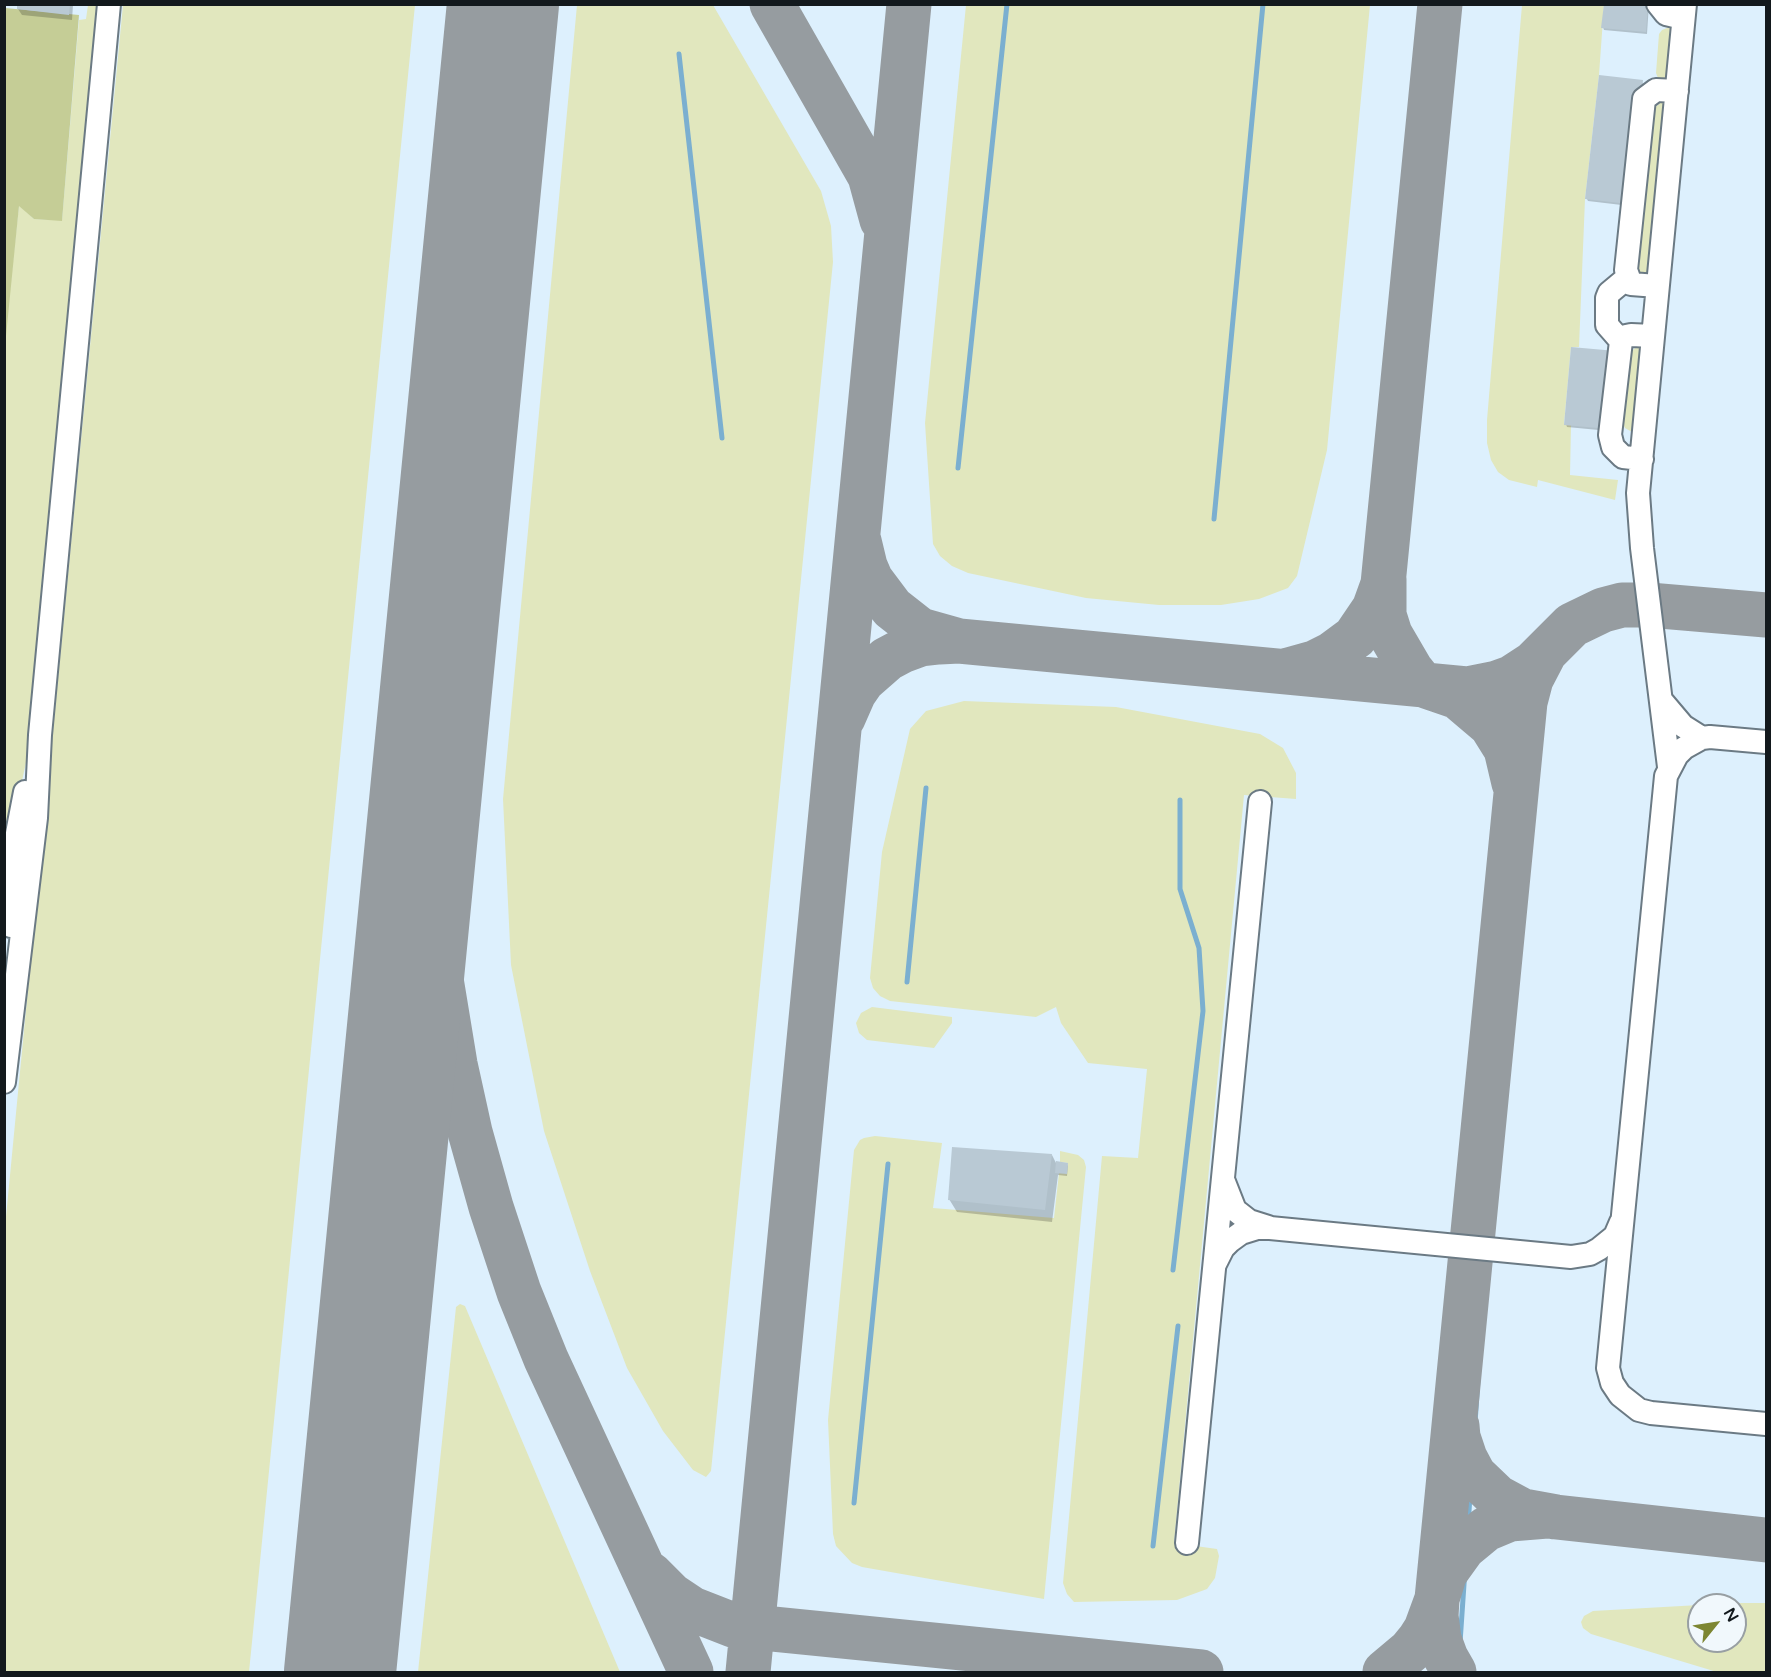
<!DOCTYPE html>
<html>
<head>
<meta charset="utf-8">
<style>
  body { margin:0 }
  #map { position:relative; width:1771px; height:1677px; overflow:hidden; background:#f1f8fc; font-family:"Varela Round",sans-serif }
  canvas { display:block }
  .frame { position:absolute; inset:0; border:6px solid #13191d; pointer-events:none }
  .north { position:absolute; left:1687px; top:1593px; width:60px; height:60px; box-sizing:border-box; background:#f1f8fc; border:2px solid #989fa3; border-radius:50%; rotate:60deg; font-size:16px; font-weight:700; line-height:24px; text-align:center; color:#13191d }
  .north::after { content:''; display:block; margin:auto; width:21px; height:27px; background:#7d8632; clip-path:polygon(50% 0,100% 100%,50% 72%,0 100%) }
</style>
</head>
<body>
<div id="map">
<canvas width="1771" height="1677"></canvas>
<div class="frame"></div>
<div class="north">N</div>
</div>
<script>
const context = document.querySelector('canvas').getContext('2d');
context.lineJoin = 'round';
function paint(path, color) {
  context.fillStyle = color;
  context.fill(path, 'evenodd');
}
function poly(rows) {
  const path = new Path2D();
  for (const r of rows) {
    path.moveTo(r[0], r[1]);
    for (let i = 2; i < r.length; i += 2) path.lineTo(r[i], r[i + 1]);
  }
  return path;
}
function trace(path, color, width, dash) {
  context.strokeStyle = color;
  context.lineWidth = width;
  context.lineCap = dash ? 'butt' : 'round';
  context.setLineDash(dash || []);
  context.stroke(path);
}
paint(poly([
  [5,5,1766,5,1766,1672,5,1672],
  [1699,1605,1735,1605,1735,1641,1699,1641]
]), '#ddf0fd');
paint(poly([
  [88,5,99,5,27,758,6,854,5,898,4,346,19,205,34,219,62,220,79,20,86,19],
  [123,5,415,5,249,1672,5,1672,5,1227],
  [577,5,713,5,821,191,831,226,833,262,711,1471,706,1477,693,1470,663,1431,627,1368,590,1271,544,1131,511,965,503,799],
  [966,5,1370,5,1327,450,1297,576,1288,588,1259,599,1221,605,1159,605,1086,598,968,573,952,566,940,556,933,544,925,423],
  [1522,5,1604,5,1599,75,1585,199,1579,347,1571,347,1564,424,1571,425,1570,475,1618,480,1615,500,1538,480,1537,487,1509,480,1498,472,1491,460,1487,443,1487,420],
  [1667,28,1671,28,1675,32,1669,79,1662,81,1658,78,1656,73,1659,34,1662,30],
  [1663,101,1670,101,1654,270,1645,278,1637,273,1636,267,1654,108],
  [1636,347,1641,347,1637,430,1632,432,1625,428,1623,424,1630,353],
  [964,701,1116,707,1260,734,1283,748,1296,773,1296,799,1244,795,1174,1543,1217,1549,1219,1556,1215,1578,1207,1589,1177,1600,1074,1602,1067,1594,1063,1583,1102,1156,1138,1158,1147,1069,1088,1063,1061,1023,1056,1007,1036,1017,890,1001,880,996,873,988,870,978,882,852,910,729,926,711],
  [872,1007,952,1017,952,1023,934,1048,867,1040,859,1033,856,1023,861,1013],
  [875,1136,942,1143,933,1208,1054,1218,1059,1173,1067,1173,1068,1163,1060,1162,1060,1151,1078,1155,1084,1160,1086,1167,1044,1599,862,1567,852,1563,836,1546,833,1534,828,1420,854,1150,860,1140,864,1138],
  [460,1304,465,1306,620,1672,418,1672,456,1307],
  [1741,1603,1766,1603,1766,1672,1717,1672,1591,1634,1583,1628,1581,1622,1584,1616,1593,1611,1699,1605,1699,1641,1735,1641,1735,1605,1700,1605]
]), '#e1e7be');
paint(poly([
  [5,8,79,15,62,221,34,219,19,206,5,346]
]), '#c5cd96');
paint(poly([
  [19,4,73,5,72,20,22,15,18,9],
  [1649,4,1647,34,1604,30,1603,27],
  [1642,82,1643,84,1630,206,1588,201,1587,199],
  [1616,355,1609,431,1567,427,1566,424],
  [1052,1155,1056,1163,1067,1164,1068,1166,1067,1176,1058,1175,1052,1222,957,1212,949,1199]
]), '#0003');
trace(poly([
  [679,54,722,438],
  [958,468,1007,4],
  [1214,519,1263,4],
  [907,982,926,788],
  [1173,1270,1203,1011,1199,948,1180,889,1180,800],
  [854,1503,888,1164],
  [1153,1546,1178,1326],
  [1458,1672,1486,1262]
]), '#7bafd0', 5);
trace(poly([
  [772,4,870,176,882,220],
  [859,541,865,566,871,580,892,608,920,630,959,641],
  [1384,579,1384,615,1390,634,1411,670,1423,685,1458,697,1491,725,1506,749,1514,783],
  [1289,670,1314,663,1332,654,1355,637,1374,609,1383,584,1440,4],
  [843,718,854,693,863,680,887,659,902,651,921,644,939,642,959,641,1467,689,1497,683,1511,678,1534,663,1572,625,1603,610,1622,605,1649,605,1766,615],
  [423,831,440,973,455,1064,470,1132,491,1207,519,1292,546,1359,691,1672],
  [1457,1426,1458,1437,1465,1458,1474,1475,1497,1497,1523,1511,1556,1517,1766,1540],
  [650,1574,671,1595,692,1609,733,1625,1201,1672],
  [748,1672,909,4],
  [1385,1672,1410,1651,1419,1640,1426,1629,1437,1599,1525,702,1531,679,1544,654],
  [1454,1672,1446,1658,1439,1639,1436,1616,1437,1599,1445,1573,1463,1548,1486,1529,1510,1519,1547,1516]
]), '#969ca0', 45);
trace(poly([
  [340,1672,503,4]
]), '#969ca0', 112);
paint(poly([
  [17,4,70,4,69,15,17,9],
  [1604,4,1648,4,1646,32,1601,28],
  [1599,75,1643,80,1629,204,1585,199],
  [1571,347,1616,351,1609,429,1564,425],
  [952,1147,1052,1154,1045,1210,948,1200],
  [1056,1161,1068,1163,1067,1174,1055,1173]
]), '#b9c9d4');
const minor = poly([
  [1658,4,1666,14,1683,18],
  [1657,286,1631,284,1626,270,1644,99,1656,90,1677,91],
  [1621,341,1607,325,1607,298,1609,293,1627,278],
  [1642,459,1623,457,1613,447,1610,435,1621,341,1626,336,1631,335,1653,336],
  [1661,700,1683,726,1702,738],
  [1766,742,1710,737,1702,738,1684,748,1677,755,1666,776,1608,1368,1612,1383,1620,1395,1639,1410,1651,1413,1766,1424],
  [1669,767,1642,548,1638,493,1685,4],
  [11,926,13,854,25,792],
  [4,1082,36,818,40,735,109,4],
  [1224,1182,1235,1210,1249,1221,1268,1227],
  [1215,1264,1223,1248,1230,1241,1241,1233,1257,1228,1270,1228,1571,1257,1590,1254,1599,1249,1615,1236,1621,1222],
  [1187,1543,1260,802]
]);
trace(minor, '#6b7a84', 26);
trace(minor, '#fff', 22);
</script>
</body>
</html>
